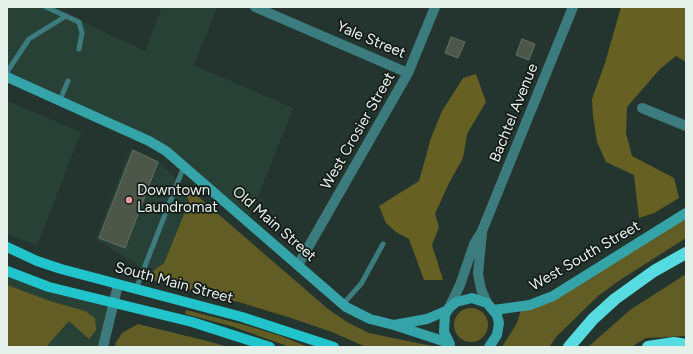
<!DOCTYPE html>
<html>
<head>
<meta charset="utf-8">
<style>
  body { margin:0 }
  #map { position:relative; width:693px; height:354px; overflow:hidden; background:#24352f; font-family:Figtree,sans-serif }
  canvas { display:block }
  .frame { position:absolute; inset:0; border:8px solid #e6f0eb; pointer-events:none }
</style>
</head>
<body>
<div id="map">
<canvas width="693" height="354"></canvas>
<div class="frame"></div>
</div>
<script>
const context = document.querySelector('canvas').getContext('2d');
context.lineJoin = 'round';
function paint(path, color) {
  context.fillStyle = color;
  context.fill(path, 'evenodd');
}
function poly(rows) {
  const path = new Path2D();
  for (const r of rows) {
    if (r.length === 3) {
      path.moveTo(r[0] + r[2], r[1]);
      path.arc(r[0], r[1], r[2], 0, 2 * Math.PI);
      continue;
    }
    path.moveTo(r[0], r[1]);
    for (let i = 2; i < r.length; i += 2) path.lineTo(r[i], r[i + 1]);
  }
  return path;
}
function trace(path, color, width, dash) {
  context.strokeStyle = color;
  context.lineWidth = width;
  context.lineCap = dash ? 'butt' : 'round';
  context.setLineDash(dash || []);
  context.stroke(path);
}
function drawText(font, color, halo, rows, align = 'center') {
  context.font = font + ' Figtree,sans-serif';
  context.lineWidth = 3.5;
  context.setLineDash([]);
  context.textBaseline = 'middle';
  context.strokeStyle = halo;
  context.fillStyle = color;
  for (const [text, x, y, turn = 0] of rows) {
    context.save();
    context.translate(x, y);
    context.rotate((+turn || 0) * Math.PI / 180);
    context.textAlign = isNaN(turn) ? turn : align;
    if (halo) context.strokeText(text, 0, 0);
    context.fillText(text, 0, 0);
    context.restore();
  }
}
paint(poly([
  [7,7,51,7,145,51,162,7,217,7,194,65,293,108,250,216,164,145,7,74],
  [7,101,81,132,37,246,7,233],
  [130,150,133,150,159,161,183,187,189,202,164,263,150,273,96,239],
  [7,275,109,306,101,347,7,347]
]), '#284137');
paint(poly([
  [183,187,187,187,328,309,347,322,369,333,436,347,366,347,332,332,291,318,242,303,152,280,153,271,164,263,189,202],
  [686,218,686,238,620,280,598,296,557,336,549,347,502,347,517,323,521,310],
  [686,274,686,336,646,338,631,347,588,347,630,310],
  [7,285,53,302,85,311,95,318,96,330,89,339,69,321,46,347,7,347],
  [471,325,17],
  [186,310,245,325,281,336,308,347,290,347,231,326,185,314],
  [138,324,211,342,228,347,116,347,115,344,122,333]
]), '#625d24');
paint(poly([
  [621,7,686,7,686,62,676,56,660,69,627,107,626,133,632,156,674,178,679,198,654,213,639,218,634,175,606,162,597,142,593,116,592,99,605,63],
  [476,74,486,102,467,134,463,158,449,183,435,214,439,227,432,245,443,280,424,280,409,239,396,232,386,223,379,206,419,181,431,138,442,111,463,78]
]), '#666122');
const building = poly([
  [451,37,465,42,458,58,445,53,451,37],
  [522,39,535,44,529,60,516,55,522,39],
  [133,150,158,162,125,248,99,238,133,150]
]);
paint(building, '#4d5749');
trace(building, '#656f61', 1);
trace(poly([
  [46,7,79,22,82,33,79,49],
  [7,72,29,39,66,16],
  [60,100,68,81],
  [136,289,184,166],
  [343,304,361,284,383,244]
]), '#3c7b7e', 5);
trace(poly([
  [255,7,408,73],
  [642,108,686,126],
  [482,233,478,274,481,289,487,303],
  [298,265,408,73,435,7],
  [449,308,460,285,474,244,482,231,573,7],
  [103,347,118,285]
]), '#3c7b7e', 10);
trace(poly([
  [7,77,149,141,166,151,346,307,370,319,394,325,449,343],
  [494,310,530,305,553,296,686,213],
  [394,325,427,319,448,310],
  [450,344,444,332,445,315,448,309,456,302,472,298,487,303,497,315,499,323,497,335,489,347]
]), '#34a4a9', 10);
trace(poly([
  [7,247,37,261,61,269,242,317,334,347],
  [7,271,49,287,192,322,270,347]
]), '#20c4ca', 10);
trace(poly([
  [569,347,593,319,615,299,654,271,686,253],
  [648,347,674,343,686,345]
]), '#56dbe1', 12);
for (const [x, y, r, color] of [
  [129,200,4,"#f39aa7"]
]) {
  const dot = new Path2D();
  dot.arc(x, y, r, 0, 2 * Math.PI);
  context.fillStyle = color;
  context.fill(dot);
  trace(dot, '#141b18', 1.5);
}
drawText('15px', '#e6f0eb', '#141b18', [
  ["Yale Street",371,40,23],
  ["Bachtel Avenue",514,113,-68],
  ["West Crosier Street",358,131,-60],
  ["Old Main Street",274,224,41],
  ["West South Street",585,256,-30],
  ["South Main Street",174,283,15]
]);
drawText('15px', '#e6f0eb', '#141b18', [
  ["Downtown",137,191],
  ["Laundromat",137,208]
], 'left');
</script>
</body>
</html>
